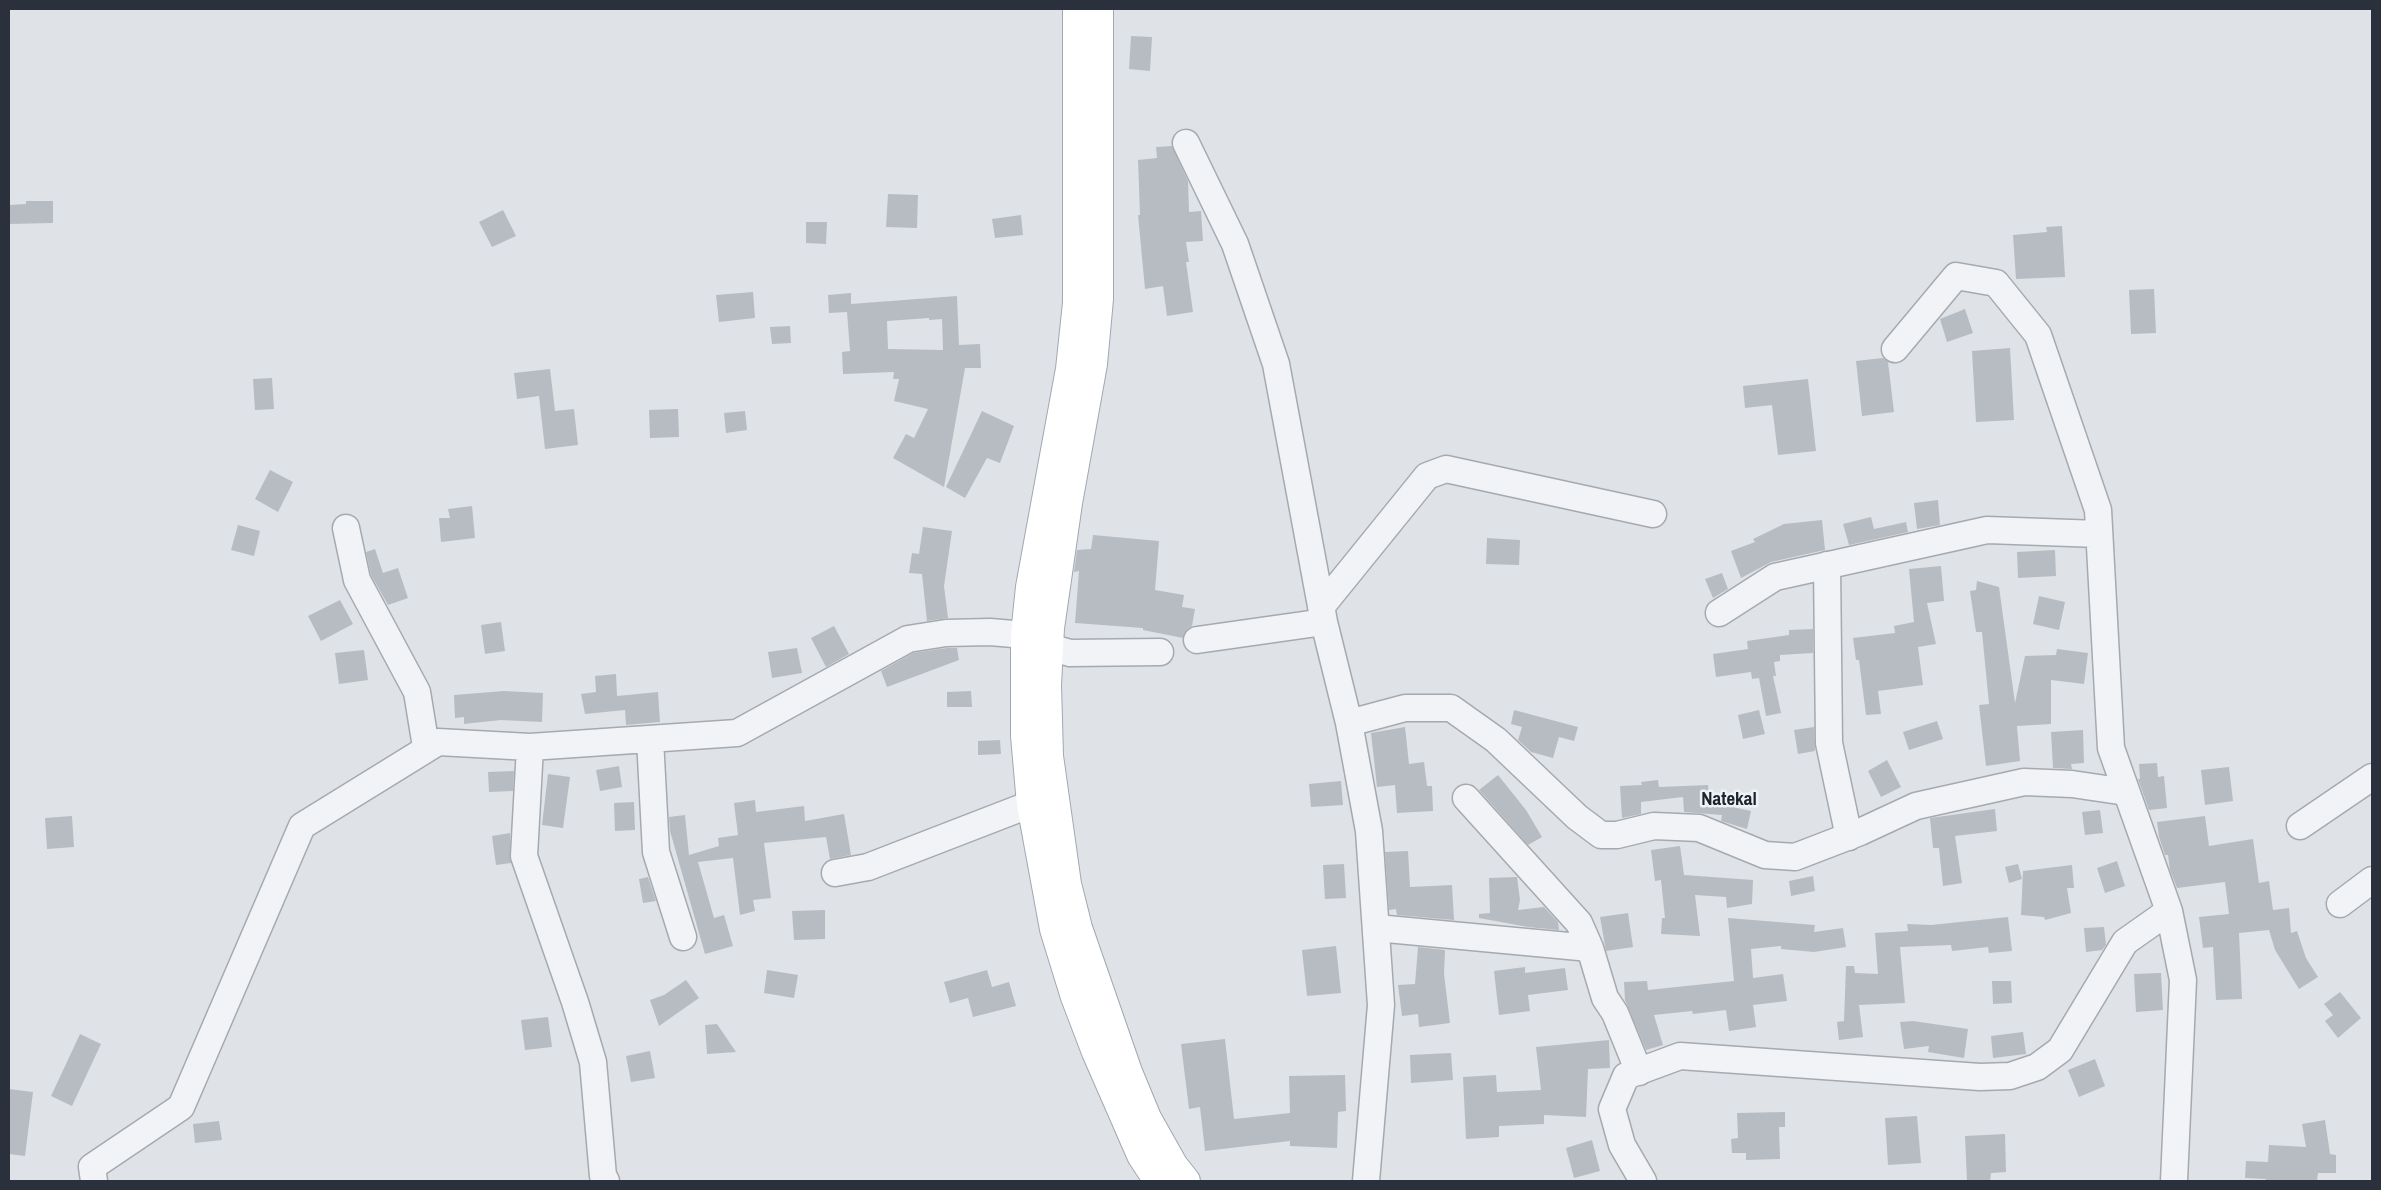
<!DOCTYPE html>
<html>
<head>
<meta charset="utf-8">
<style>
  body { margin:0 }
  #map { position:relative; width:2381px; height:1190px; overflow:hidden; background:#dfe3e7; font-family:"Archivo Narrow",sans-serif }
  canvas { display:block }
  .frame { position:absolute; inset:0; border:10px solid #2a313c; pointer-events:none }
</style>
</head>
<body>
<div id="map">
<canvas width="2381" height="1190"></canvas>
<div class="frame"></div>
</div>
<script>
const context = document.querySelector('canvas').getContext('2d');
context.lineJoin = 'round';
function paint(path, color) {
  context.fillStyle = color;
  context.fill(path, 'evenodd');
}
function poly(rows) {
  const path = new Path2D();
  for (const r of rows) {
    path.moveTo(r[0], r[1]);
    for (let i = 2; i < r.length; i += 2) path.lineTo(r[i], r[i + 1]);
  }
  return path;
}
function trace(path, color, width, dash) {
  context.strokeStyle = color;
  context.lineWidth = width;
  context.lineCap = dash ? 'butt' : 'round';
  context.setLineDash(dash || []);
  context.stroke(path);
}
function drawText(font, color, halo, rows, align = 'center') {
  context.font = font + ' "Archivo Narrow",sans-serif';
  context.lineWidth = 5;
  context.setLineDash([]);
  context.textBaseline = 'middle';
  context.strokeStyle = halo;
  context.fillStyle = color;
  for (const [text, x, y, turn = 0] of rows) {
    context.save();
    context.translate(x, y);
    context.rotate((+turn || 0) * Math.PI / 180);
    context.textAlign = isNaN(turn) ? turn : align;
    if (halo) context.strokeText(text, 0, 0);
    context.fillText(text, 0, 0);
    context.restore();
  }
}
paint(poly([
  [1131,36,1152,37,1150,71,1129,69],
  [1172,146,1188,181,1189,212,1201,211,1203,241,1186,242,1189,262,1186,262,1193,312,1167,316,1163,286,1145,289,1138,215,1140,215,1138,160,1157,158,1156,147],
  [888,194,918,195,917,228,886,227],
  [26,201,53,201,53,223,9,224,9,205,26,204],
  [503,210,516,236,492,247,479,222],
  [1021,215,1023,235,995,238,992,219],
  [806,222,827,222,826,244,806,243],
  [2062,226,2065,277,2016,279,2013,235,2047,232,2046,227],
  [2154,289,2156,333,2131,334,2129,290],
  [753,292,755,318,719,322,716,295],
  [851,293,851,304,957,296,959,345,980,344,981,368,965,368,944,487,893,458,906,434,914,438,928,409,894,401,899,379,893,379,894,372,843,374,842,352,850,351,847,312,829,313,828,295],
  [929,318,929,320,942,319,943,350,888,349,887,321],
  [1965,309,1973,333,1947,342,1940,319],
  [790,326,791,343,772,344,770,327],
  [2010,348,2014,420,1976,422,1972,351],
  [1883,358,1888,362,1894,412,1862,416,1856,361],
  [550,369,555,411,574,409,578,445,545,449,539,396,517,399,514,373],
  [272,378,274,409,255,410,253,379],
  [1808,379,1816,451,1778,455,1772,405,1745,408,1743,386],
  [678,409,679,437,650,438,649,410],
  [745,411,747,430,726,433,724,413],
  [982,411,1014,426,1000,463,987,458,965,498,946,487],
  [270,470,293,482,278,512,255,499],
  [1938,500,1940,525,1917,529,1914,503],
  [472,506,475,538,441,542,439,518,450,518,448,509],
  [1871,517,1874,529,1906,522,1908,532,1849,545,1843,524],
  [1822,520,1825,550,1771,562,1741,578,1731,551,1755,542,1753,539,1784,524],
  [238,525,260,531,254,556,231,550],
  [923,527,952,531,944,586,948,618,927,621,922,574,909,573,912,553,919,554],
  [1093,535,1159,541,1155,590,1184,595,1182,607,1195,609,1192,626,1187,629,1183,638,1143,630,1143,628,1075,623,1079,571,1074,572,1077,550,1091,549],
  [1487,538,1520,540,1519,565,1486,564],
  [375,549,383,573,398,568,408,598,388,605,371,575,366,552],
  [2055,550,2056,576,2018,578,2017,552],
  [1941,566,1944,601,1927,603,1936,644,1918,647,1923,685,1878,691,1881,714,1866,715,1859,660,1856,660,1853,638,1895,633,1894,626,1914,622,1909,569],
  [1722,573,1728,589,1713,598,1705,579],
  [1977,581,1999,587,2015,703,2025,656,2056,655,2057,649,2088,653,2084,684,2051,680,2051,724,2017,726,2020,761,1986,766,1979,705,1989,704,1982,632,1976,632,1970,591,1976,590],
  [2039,596,2065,602,2059,630,2033,624],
  [340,600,353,624,321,641,308,616],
  [501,622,505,651,485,654,481,625],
  [834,626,849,654,826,667,811,638],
  [1813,629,1813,653,1780,655,1780,661,1774,662,1776,676,1773,676,1781,713,1766,716,1759,678,1752,679,1751,672,1716,677,1713,654,1748,649,1747,641,1789,635,1789,630],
  [797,648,802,673,772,678,768,652],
  [947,648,957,648,959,660,887,687,881,671,913,653],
  [364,650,368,680,339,684,335,653],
  [616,674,617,696,658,692,660,722,626,725,625,710,585,714,581,694,596,692,595,676],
  [504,691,543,693,542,722,501,720,464,724,464,717,455,718,454,695],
  [971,691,972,707,947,707,947,692],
  [1514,710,1578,727,1574,741,1559,737,1553,758,1531,752,1518,740,1522,727,1511,724],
  [1759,710,1765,734,1743,739,1738,715],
  [1937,721,1943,739,1909,750,1903,732],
  [1405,727,1409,764,1424,762,1427,786,1432,786,1433,811,1397,813,1395,785,1377,787,1371,733],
  [1814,727,1815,751,1798,754,1794,730],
  [2083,730,2084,763,2071,764,2072,769,2053,768,2051,732],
  [1000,740,1001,754,978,755,978,741],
  [1887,760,1901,787,1881,797,1868,771],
  [2157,763,2158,777,2164,776,2167,808,2149,810,2138,779,2140,779,2139,764],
  [619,766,622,787,600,791,596,770],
  [2229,767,2233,801,2205,805,2201,770],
  [514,771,513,791,489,792,488,772],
  [548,774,570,777,563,828,542,825],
  [1498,775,1526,810,1542,837,1528,845,1479,790],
  [1658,780,1659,787,1708,785,1709,802,1751,811,1747,829,1721,821,1722,815,1684,812,1683,797,1641,802,1641,814,1622,818,1620,786,1642,785,1641,782],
  [1341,781,1343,805,1311,807,1309,784],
  [755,800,756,812,804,806,805,821,844,814,851,855,830,859,826,837,764,843,771,898,753,900,755,911,740,915,733,858,698,862,714,918,724,915,733,946,705,954,670,831,669,817,685,815,689,855,719,846,718,838,738,835,734,803],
  [634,802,635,830,615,831,614,803],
  [1995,809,1997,831,1955,836,1962,883,1943,886,1939,848,1933,848,1930,818],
  [2100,810,2103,833,2085,835,2082,812],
  [72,816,74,847,47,849,45,818],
  [2205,816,2209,846,2253,839,2259,883,2269,881,2273,910,2289,908,2291,933,2297,931,2306,958,2318,977,2299,989,2275,950,2269,930,2239,933,2242,999,2216,1000,2213,947,2203,948,2199,917,2229,914,2225,882,2177,888,2170,870,2168,855,2165,855,2159,837,2157,822],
  [510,833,511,863,496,865,492,836],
  [1680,846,1684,875,1753,880,1752,904,1727,908,1726,897,1695,895,1700,936,1661,934,1662,918,1665,918,1661,880,1655,881,1651,850],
  [1408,851,1410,887,1452,885,1454,920,1397,915,1396,909,1389,910,1385,852],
  [2117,861,2125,886,2105,893,2097,868],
  [1344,864,1346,898,1325,899,1323,865],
  [2018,864,2022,879,2009,883,2005,867],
  [2072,865,2074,888,2067,888,2071,913,2045,920,2044,917,2021,915,2023,871],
  [1813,876,1815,891,1791,896,1789,881],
  [648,877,656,901,643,903,639,879],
  [1517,877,1520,900,1518,910,1544,907,1558,922,1559,930,1528,927,1479,918,1479,914,1490,913,1489,878],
  [825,910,825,939,794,940,792,911],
  [1628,913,1633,947,1606,951,1600,917],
  [2008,917,2012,951,1989,953,1988,947,1952,951,1951,945,1900,947,1905,1003,1859,1005,1863,1037,1839,1040,1837,1022,1844,1021,1846,966,1854,966,1855,973,1878,974,1875,933,1908,931,1907,924,1931,925],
  [1728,918,1815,925,1814,932,1843,928,1846,947,1814,952,1781,949,1781,946,1751,949,1753,978,1783,974,1787,1001,1753,1005,1756,1027,1729,1031,1726,1010,1693,1014,1692,1011,1654,1015,1663,1045,1646,1050,1625,1000,1624,982,1647,981,1648,990,1734,981],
  [2104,927,2106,945,2102,950,2086,952,2084,928],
  [1336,946,1341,993,1307,996,1302,950],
  [1418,947,1445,950,1444,974,1450,1023,1419,1027,1418,1014,1402,1016,1398,985,1415,984],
  [1525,967,1525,973,1565,968,1568,990,1528,995,1530,1011,1499,1015,1494,971],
  [767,970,798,975,794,998,764,993],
  [987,970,992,987,1009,982,1016,1006,973,1017,968,998,950,1003,944,982],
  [2161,973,2163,1010,2136,1012,2134,974],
  [686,980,699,998,659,1026,650,1000,664,995],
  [1992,981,2011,981,2012,1003,1993,1004],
  [2340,992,2361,1018,2338,1038,2325,1021,2333,1015,2324,1004],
  [548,1017,552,1047,525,1050,521,1020],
  [1913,1021,1968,1029,1964,1058,1928,1052,1929,1046,1904,1049,1900,1022],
  [717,1024,736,1052,707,1054,705,1025],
  [2023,1032,2026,1054,1993,1058,1991,1036],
  [80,1034,101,1044,72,1106,51,1096],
  [1225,1039,1234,1119,1290,1113,1289,1076,1345,1075,1346,1111,1338,1112,1337,1148,1290,1146,1290,1141,1205,1151,1200,1107,1189,1109,1181,1044],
  [1609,1040,1610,1068,1588,1069,1586,1117,1544,1115,1544,1124,1499,1126,1499,1137,1466,1139,1463,1077,1496,1075,1497,1092,1541,1090,1536,1047],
  [650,1051,655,1078,631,1082,626,1056],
  [1451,1053,1453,1080,1411,1083,1410,1055],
  [2095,1059,2105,1086,2079,1097,2068,1070],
  [9,1089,33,1092,25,1156,9,1154],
  [1785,1112,1785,1127,1779,1127,1780,1159,1746,1160,1746,1153,1732,1153,1731,1139,1738,1138,1737,1113],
  [1917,1116,1921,1163,1888,1165,1885,1118],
  [2325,1120,2330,1154,2336,1155,2336,1173,2318,1173,2317,1181,2266,1181,2266,1179,2245,1178,2246,1161,2268,1162,2269,1145,2306,1147,2302,1124],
  [219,1121,222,1140,195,1143,193,1124],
  [2005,1134,2006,1172,1991,1173,1990,1181,1967,1181,1965,1136],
  [1592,1140,1600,1171,1574,1178,1566,1148]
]), '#b7bcc3');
const minor = poly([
  [1186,143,1235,244,1276,364,1324,622,1349,723,1369,831,1381,1005,1366,1181],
  [1895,349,1956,276,1996,283,2038,335,2098,510,2111,748,2169,911,2183,980,2174,1181],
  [346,528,357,580,417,692,426,747,438,742],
  [1827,565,1829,743,1849,837],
  [1321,607,1427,476,1446,469,1653,514],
  [1719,613,1775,577,1987,530,2099,534],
  [1197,640,1324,622],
  [1349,723,1405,708,1451,708,1496,740,1577,817,1601,835,1617,835,1654,826,1699,828,1765,855,1795,857,1860,832,1916,806,2024,782,2072,784,2126,792],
  [650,739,656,852,683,937],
  [530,747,524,856,575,1002,593,1062,603,1176,606,1181],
  [1466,798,1579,923,1590,948,1605,998,1615,1013,1639,1072],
  [2300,826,2372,777],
  [835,873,868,867,1031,804],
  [2340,904,2372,880],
  [1376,928,1590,948],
  [94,1181,92,1167,181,1107,302,826,438,742,530,747,737,733,908,639,946,633,990,632,1025,635,1049,647,1070,653,1160,652],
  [1643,1181,1622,1145,1612,1109,1626,1076,1680,1056,1980,1077,2010,1076,2037,1067,2060,1050,2125,942,2169,911]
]);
const major = poly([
  [1077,9,1077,303,1070,369,1030,587,1025,635,1025,736,1031,804,1054,929,1075,997,1096,1052,1141,1155,1158,1181],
  [1099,9,1099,299,1093,364,1068,503,1050,628,1047,685,1049,756,1067,884,1078,928,1128,1072,1147,1118,1174,1166,1186,1181]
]);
trace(minor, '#a5aab0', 29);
trace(major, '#a0a8b1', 30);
trace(minor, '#f1f3f6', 26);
trace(major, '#fff', 28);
drawText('bold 19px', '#1c232d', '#eef1f5', [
  ["Natekal",1729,800]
]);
</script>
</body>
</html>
